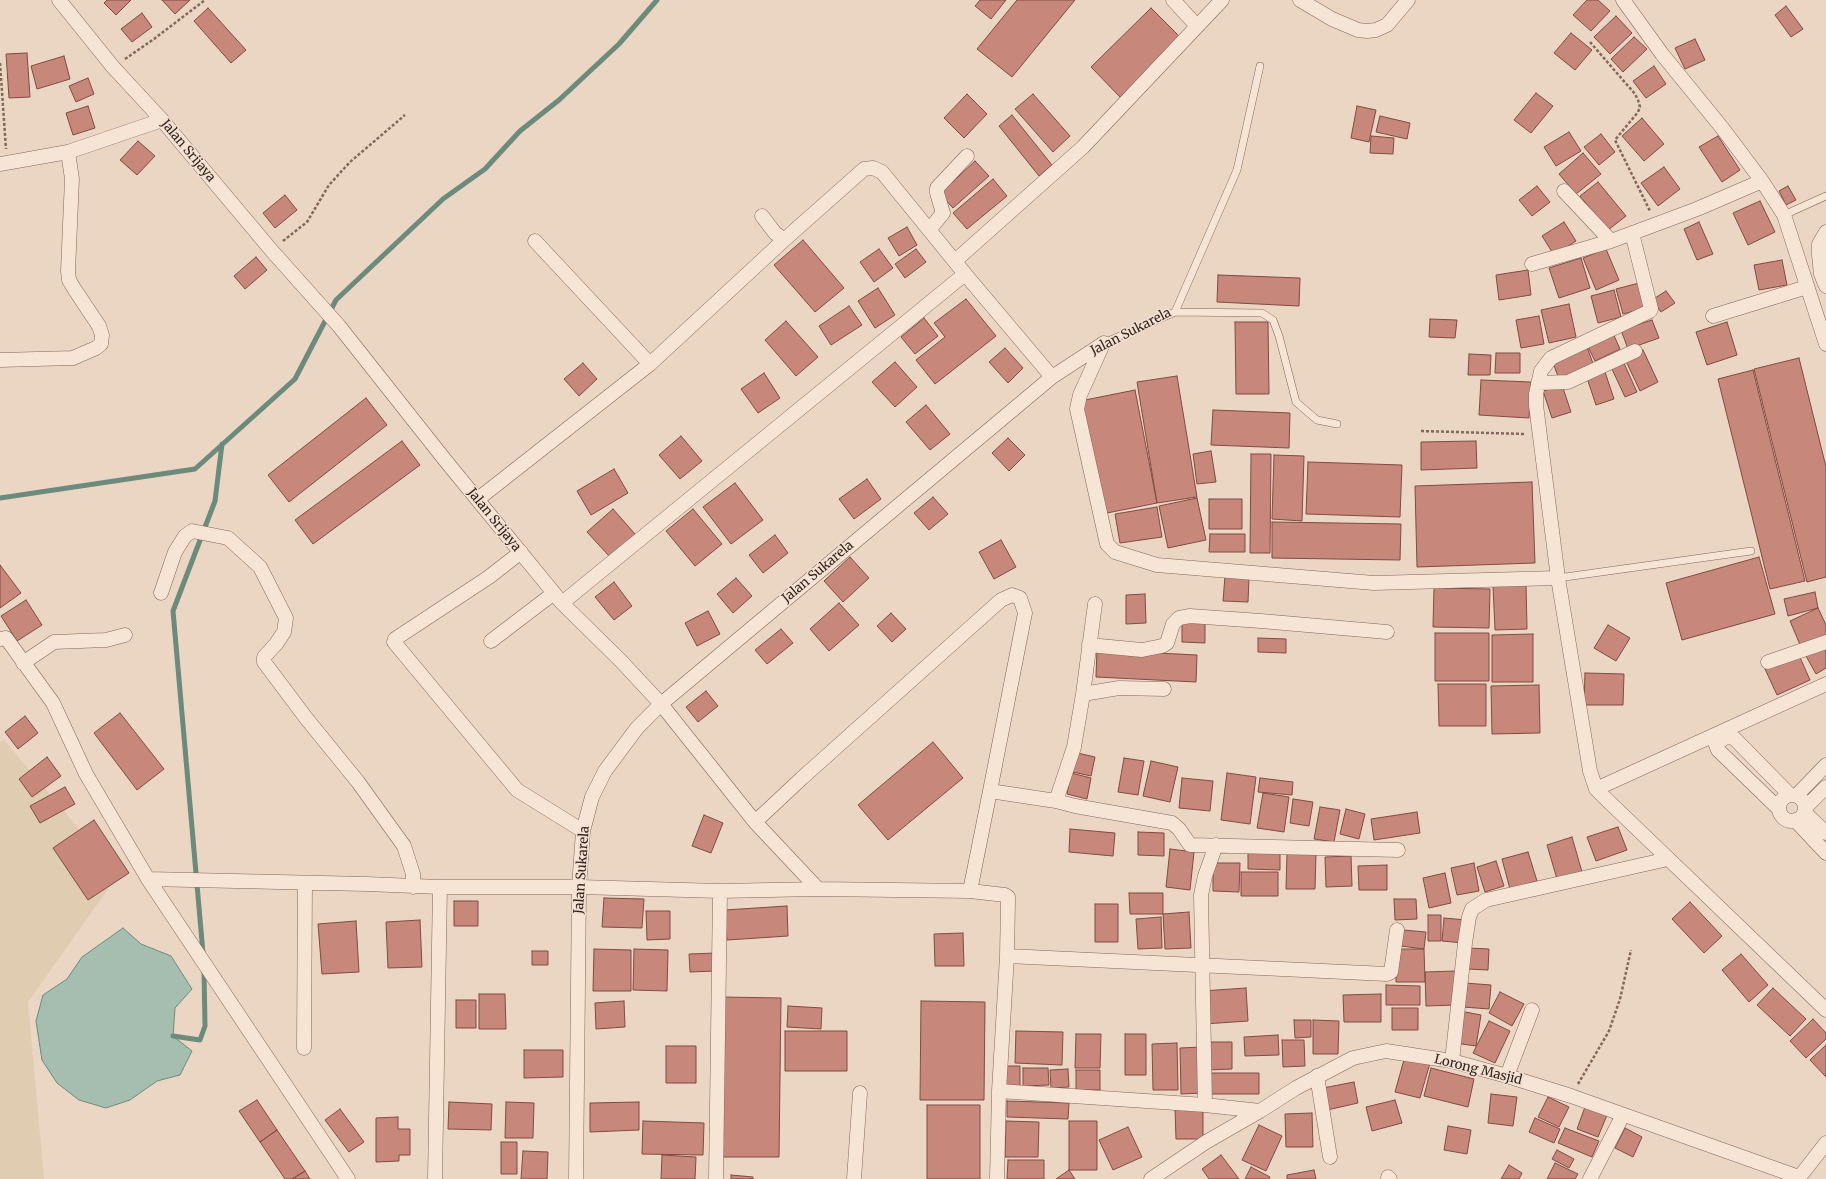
<!DOCTYPE html>
<html>
<head>
<meta charset="utf-8">
<style>
  body { margin:0 }
  canvas { display:block; background:#ebd5c3 }
</style>
</head>
<body>
<canvas width="1826" height="1179"></canvas>
<script>
const context = document.querySelector('canvas').getContext('2d');
context.lineJoin = 'round';
function paint(path, color) {
  context.fillStyle = color;
  context.fill(path, 'evenodd');
}
function poly(rows) {
  const path = new Path2D();
  for (const r of rows) {
    if (r.length === 3) {
      path.moveTo(r[0] + r[2], r[1]);
      path.arc(r[0], r[1], r[2], 0, 2 * Math.PI);
      continue;
    }
    path.moveTo(r[0], r[1]);
    for (let i = 2; i < r.length; i += 2) path.lineTo(r[i], r[i + 1]);
  }
  return path;
}
function trace(path, color, width, dash) {
  context.strokeStyle = color;
  context.lineWidth = width;
  context.lineCap = dash ? 'butt' : 'round';
  context.setLineDash(dash || []);
  context.stroke(path);
}
function drawText(font, color, halo, rows, align = 'center') {
  context.font = font + ' Merriweather,serif';
  context.lineWidth = 3;
  context.setLineDash([]);
  context.textBaseline = 'middle';
  context.strokeStyle = halo;
  context.fillStyle = color;
  for (const [text, x, y, turn = 0] of rows) {
    context.save();
    context.translate(x, y);
    context.rotate((+turn || 0) * Math.PI / 180);
    context.textAlign = isNaN(turn) ? turn : align;
    if (halo) context.strokeText(text, 0, 0);
    context.fillText(text, 0, 0);
    context.restore();
  }
}
paint(poly([
  [4,740,118,875,28,1002,44,1179,0,1179,0,742]
]), '#e0ccb1');
const water = poly([
  [123,928,141,944,171,956,192,989,175,1008,173,1036,192,1051,180,1075,157,1081,130,1100,106,1108,79,1100,57,1083,42,1060,36,1021,43,995,67,979,82,957,123,928]
]);
paint(water, '#a5beb0');
trace(water, '#6c8b7c', 1);
trace(poly([
  [0,498,195,469,295,379,336,300,443,199,485,169,520,131,559,100,619,44,657,0],
  [203,953,173,611,215,501,222,444],
  [173,1036,200,1040,205,1026,204,971]
]), '#6c8b7c', 5);
const building = poly([
  [107,0,131,0,116,15,104,3,107,0],
  [162,0,190,0,175,14,162,0],
  [980,0,1006,0,991,19,975,6,980,0],
  [1017,0,1075,0,1012,77,977,49,1017,0],
  [1587,0,1598,0,1610,11,1591,31,1573,15,1587,0],
  [1786,6,1803,29,1791,37,1775,15,1786,6],
  [208,8,246,50,231,63,194,21,208,8],
  [1151,8,1181,38,1120,97,1091,67,1151,8],
  [142,13,152,27,132,42,121,29,142,13],
  [1616,16,1632,33,1610,54,1594,37,1616,16],
  [1571,33,1592,50,1575,70,1554,53,1571,33],
  [1634,37,1647,49,1623,72,1611,59,1634,37],
  [1695,39,1705,60,1685,69,1675,48,1695,39],
  [27,53,30,97,9,98,6,54,27,53],
  [64,56,70,79,37,89,31,66,64,56],
  [1654,66,1666,84,1646,98,1633,81,1654,66],
  [88,78,94,94,76,102,69,86,88,78],
  [1536,93,1553,106,1531,133,1514,120,1536,93],
  [967,94,987,114,964,138,944,118,967,94],
  [1033,94,1070,136,1053,152,1015,109,1033,94],
  [88,106,95,128,73,135,66,113,88,106],
  [1357,106,1376,110,1369,142,1351,138,1357,106],
  [1012,115,1052,165,1039,176,999,126,1012,115],
  [1380,116,1410,123,1407,139,1376,132,1380,116],
  [1642,118,1664,144,1644,161,1622,136,1642,118],
  [1569,132,1581,151,1556,166,1544,147,1569,132],
  [1601,134,1615,152,1599,165,1584,147,1601,134],
  [1371,136,1394,138,1393,154,1370,153,1371,136],
  [1718,136,1740,170,1722,182,1699,147,1718,136],
  [138,141,155,156,137,175,120,160,138,141],
  [1583,153,1601,174,1576,194,1559,174,1583,153],
  [975,161,989,176,953,208,940,194,975,161],
  [1664,167,1680,189,1658,206,1641,183,1664,167],
  [993,179,1007,196,967,229,953,213,993,179],
  [1598,182,1626,216,1608,230,1580,196,1598,182],
  [1537,186,1550,202,1532,216,1519,200,1537,186],
  [1788,186,1796,200,1786,205,1779,191,1788,186],
  [285,195,297,210,275,228,263,213,285,195],
  [1760,201,1775,232,1748,245,1733,213,1760,201],
  [1564,222,1576,241,1554,255,1542,236,1564,222],
  [1699,222,1713,254,1697,260,1684,229,1699,222],
  [907,227,917,245,899,256,888,238,907,227],
  [803,240,844,288,815,312,774,265,803,240],
  [879,249,893,268,874,282,860,262,879,249],
  [916,249,926,262,905,278,895,264,916,249],
  [1606,249,1619,280,1596,290,1583,258,1606,249],
  [256,257,267,270,245,289,234,276,256,257],
  [1581,258,1590,288,1559,298,1549,268,1581,258],
  [1782,260,1787,285,1759,290,1754,265,1782,260],
  [1528,270,1531,295,1499,300,1496,275,1528,270],
  [1218,275,1300,278,1299,306,1217,302,1218,275],
  [1639,283,1646,308,1623,314,1616,289,1639,283],
  [878,288,895,315,875,328,858,301,878,288],
  [1614,290,1621,317,1598,323,1591,296,1614,290],
  [1666,291,1675,303,1661,312,1652,300,1666,291],
  [966,299,996,336,935,384,916,360,945,337,934,323,966,299],
  [1569,304,1576,337,1549,343,1541,310,1569,304],
  [849,306,862,325,831,345,819,326,849,306],
  [1539,316,1544,344,1521,348,1516,320,1539,316],
  [924,318,938,336,915,354,901,337,924,318],
  [1430,319,1457,320,1455,338,1429,337,1430,319],
  [1652,320,1659,338,1628,349,1621,330,1652,320],
  [786,321,818,357,796,376,765,340,786,321],
  [1235,322,1268,322,1269,394,1236,394,1235,322],
  [1727,322,1737,355,1707,365,1696,332,1727,322],
  [1612,331,1620,349,1595,361,1586,343,1612,331],
  [1587,347,1595,369,1560,382,1552,360,1587,347],
  [1005,348,1023,368,1008,383,989,362,1005,348],
  [1643,350,1658,382,1640,391,1625,359,1643,350],
  [1496,353,1520,353,1520,373,1495,373,1496,353],
  [1469,354,1491,355,1490,375,1468,375,1469,354],
  [1799,358,1826,467,1826,577,1807,582,1754,369,1799,358],
  [1623,361,1637,392,1625,397,1611,367,1623,361],
  [895,362,917,387,895,407,872,382,895,362],
  [583,363,597,379,579,396,564,379,583,363],
  [1753,370,1805,581,1770,589,1718,379,1753,370],
  [1605,372,1614,399,1596,405,1587,378,1605,372],
  [764,373,780,398,758,413,741,389,764,373],
  [1177,376,1197,497,1157,503,1137,382,1177,376],
  [1481,380,1531,382,1529,418,1479,415,1481,380],
  [1562,385,1571,412,1552,418,1543,391,1562,385],
  [1135,390,1157,503,1102,514,1080,401,1135,390],
  [366,398,387,425,289,502,268,475,366,398],
  [926,405,950,434,930,450,906,422,926,405],
  [1213,410,1290,413,1289,448,1211,445,1213,410],
  [681,436,702,461,680,479,659,455,681,436],
  [1008,438,1025,455,1009,471,992,453,1008,438],
  [402,441,420,465,313,544,295,520,402,441],
  [1476,441,1477,468,1421,470,1421,442,1476,441],
  [1211,451,1216,482,1197,484,1193,454,1211,451],
  [1251,454,1271,454,1270,553,1250,553,1251,454],
  [1274,455,1304,456,1302,521,1272,519,1274,455],
  [1308,462,1402,465,1400,517,1306,514,1308,462],
  [614,469,628,493,591,515,577,491,614,469],
  [867,479,881,499,854,519,839,499,867,479],
  [1532,482,1535,563,1417,567,1415,486,1532,482],
  [735,483,763,520,731,544,703,507,735,483],
  [933,497,948,514,929,530,914,513,933,497],
  [1197,498,1206,540,1168,548,1159,506,1197,498],
  [1209,499,1242,499,1242,529,1209,529,1209,499],
  [1157,507,1162,537,1120,543,1115,514,1157,507],
  [613,509,635,534,610,557,587,532,613,509],
  [693,509,722,544,695,566,666,531,693,509],
  [1272,522,1401,524,1400,560,1272,558,1272,522],
  [1210,534,1245,534,1245,552,1209,552,1210,534],
  [775,535,788,553,763,573,749,555,775,535],
  [1001,540,1016,567,994,579,979,552,1001,540],
  [850,557,869,578,843,602,824,581,850,557],
  [1759,557,1775,614,1682,640,1666,583,1759,557],
  [0,565,21,593,0,608,0,565],
  [1225,576,1249,578,1248,602,1223,601,1225,576],
  [736,578,752,596,733,613,717,594,736,578],
  [614,582,632,606,614,620,595,597,614,582],
  [1526,584,1527,629,1495,630,1493,586,1526,584],
  [1434,588,1490,589,1489,628,1433,627,1434,588],
  [1815,592,1818,608,1788,616,1784,599,1815,592],
  [1145,594,1146,623,1126,624,1126,595,1145,594],
  [26,600,42,625,17,641,1,616,26,600],
  [839,603,859,625,829,651,810,629,839,603],
  [1818,608,1826,625,1826,636,1801,647,1790,621,1818,608],
  [708,611,720,634,697,646,685,623,708,611],
  [891,613,906,629,892,642,877,626,891,613],
  [1182,621,1205,621,1205,643,1182,642,1182,621],
  [1608,625,1630,638,1616,661,1594,648,1608,625],
  [781,629,793,643,767,664,755,650,781,629],
  [1435,633,1489,633,1489,681,1435,681,1435,633],
  [1533,634,1533,682,1492,682,1492,635,1533,634],
  [1258,638,1286,639,1286,653,1258,652,1258,638],
  [1823,646,1826,651,1826,668,1816,674,1806,656,1823,646],
  [1097,650,1197,655,1196,682,1096,677,1097,650],
  [1798,653,1810,680,1777,695,1765,669,1798,653],
  [1585,673,1624,674,1623,705,1584,705,1585,673],
  [1438,684,1486,684,1486,726,1439,726,1438,684],
  [1539,685,1540,733,1492,734,1491,686,1539,685],
  [706,691,718,706,698,722,686,707,706,691],
  [120,713,164,769,137,790,94,733,120,713],
  [25,716,38,733,18,749,5,732,25,716],
  [933,742,963,778,888,840,858,805,933,742],
  [1073,752,1095,757,1091,776,1068,771,1073,752],
  [47,757,61,776,32,797,19,779,47,757],
  [1124,758,1144,761,1138,795,1118,792,1124,758],
  [1151,761,1178,767,1170,802,1143,796,1151,761],
  [1071,773,1091,778,1087,799,1067,794,1071,773],
  [1227,773,1256,777,1250,824,1221,820,1227,773],
  [1182,778,1213,781,1210,811,1179,808,1182,778],
  [1260,778,1293,782,1292,795,1258,792,1260,778],
  [65,787,75,804,40,823,30,806,65,787],
  [1263,793,1289,797,1284,832,1257,828,1263,793],
  [1293,799,1313,802,1309,826,1290,823,1293,799],
  [1320,807,1340,810,1334,842,1314,839,1320,807],
  [1346,809,1365,814,1359,839,1340,834,1346,809],
  [1417,812,1420,833,1374,840,1371,819,1417,812],
  [704,815,723,823,711,853,692,846,704,815],
  [94,820,129,873,88,900,53,848,94,820],
  [1618,827,1627,850,1596,861,1587,837,1618,827],
  [1070,829,1115,833,1113,856,1069,852,1070,829],
  [1138,832,1164,833,1164,856,1138,855,1138,832],
  [1572,837,1582,872,1557,879,1547,845,1572,837],
  [1170,849,1194,852,1190,890,1166,887,1170,849],
  [1248,849,1280,850,1280,870,1248,869,1248,849],
  [1528,852,1537,881,1510,889,1502,859,1528,852],
  [1287,854,1316,854,1315,889,1286,889,1287,854],
  [1351,856,1352,886,1326,887,1325,857,1351,856],
  [1496,861,1504,886,1485,892,1477,867,1496,861],
  [1213,863,1240,863,1239,892,1213,891,1213,863],
  [1474,863,1479,891,1457,895,1451,868,1474,863],
  [1387,865,1387,890,1359,890,1358,866,1387,865],
  [1241,872,1278,872,1278,896,1241,896,1241,872],
  [1445,873,1451,903,1429,908,1423,878,1445,873],
  [1129,893,1163,893,1163,914,1130,914,1129,893],
  [604,898,644,899,642,928,602,927,604,898],
  [1394,899,1416,899,1417,919,1395,920,1394,899],
  [454,901,478,901,478,926,454,926,454,901],
  [1690,902,1722,936,1704,953,1672,919,1690,902],
  [1095,904,1118,904,1118,942,1095,942,1095,904],
  [787,906,788,936,727,940,725,910,787,906],
  [646,911,670,911,670,939,647,940,646,911],
  [1189,912,1191,948,1165,949,1163,914,1189,912],
  [1428,915,1441,915,1441,941,1428,941,1428,915],
  [1161,917,1162,948,1138,949,1136,919,1161,917],
  [1444,918,1466,920,1464,943,1442,941,1444,918],
  [420,920,422,967,388,968,386,922,420,920],
  [356,921,359,972,322,974,318,924,356,921],
  [1403,930,1426,932,1424,949,1401,946,1403,930],
  [963,933,964,966,935,966,934,934,963,933],
  [1467,948,1489,949,1488,970,1467,969,1467,948],
  [594,949,631,950,631,991,593,991,594,949],
  [634,949,668,950,667,991,633,990,634,949],
  [1396,949,1424,949,1425,982,1396,982,1396,949],
  [532,951,548,951,548,965,532,965,532,951],
  [716,953,716,971,690,972,689,954,716,953],
  [1741,954,1768,985,1749,1002,1722,970,1741,954],
  [1456,971,1457,1005,1426,1006,1425,972,1456,971],
  [1465,983,1491,985,1489,1009,1463,1007,1465,983],
  [1386,985,1420,986,1420,1005,1386,1005,1386,985],
  [1246,988,1248,1021,1204,1024,1202,991,1246,988],
  [1773,988,1806,1019,1790,1036,1757,1005,1773,988],
  [1500,992,1524,1004,1512,1026,1489,1013,1500,992],
  [479,994,505,994,506,1029,479,1029,479,994],
  [1381,994,1381,1022,1344,1022,1343,995,1381,994],
  [722,997,781,998,779,1157,719,1157,722,997],
  [456,1000,476,1000,476,1028,456,1028,456,1000],
  [624,1001,625,1027,596,1029,595,1003,624,1001],
  [921,1001,985,1002,984,1100,920,1100,921,1001],
  [788,1006,822,1008,821,1029,787,1027,788,1006],
  [1392,1008,1418,1008,1418,1030,1392,1030,1392,1008],
  [1460,1011,1481,1015,1476,1046,1455,1043,1460,1011],
  [1813,1019,1826,1033,1826,1039,1806,1058,1790,1041,1813,1019],
  [1294,1020,1311,1020,1311,1037,1295,1038,1294,1020],
  [1313,1020,1339,1021,1338,1054,1313,1054,1313,1020],
  [1489,1021,1510,1031,1495,1063,1473,1053,1489,1021],
  [785,1031,847,1031,847,1071,785,1071,785,1031],
  [1016,1031,1063,1032,1062,1065,1015,1063,1016,1031],
  [1076,1034,1101,1034,1100,1068,1075,1068,1076,1034],
  [1125,1034,1146,1034,1146,1075,1125,1075,1125,1034],
  [1278,1035,1279,1055,1245,1056,1244,1037,1278,1035],
  [1282,1040,1304,1040,1305,1066,1283,1067,1282,1040],
  [1207,1042,1232,1042,1232,1069,1208,1070,1207,1042],
  [1177,1043,1178,1090,1153,1090,1152,1044,1177,1043],
  [1826,1045,1826,1077,1810,1060,1826,1045],
  [666,1046,696,1046,696,1083,666,1083,666,1046],
  [1202,1047,1203,1093,1181,1094,1180,1048,1202,1047],
  [524,1050,563,1050,563,1077,524,1078,524,1050],
  [1405,1056,1430,1063,1420,1098,1395,1092,1405,1056],
  [1003,1066,1020,1066,1020,1086,1003,1086,1003,1066],
  [1023,1068,1048,1068,1049,1085,1023,1086,1023,1068],
  [1431,1068,1474,1079,1468,1107,1424,1096,1431,1068],
  [1068,1069,1069,1087,1051,1088,1050,1070,1068,1069],
  [1076,1070,1100,1070,1100,1090,1076,1090,1076,1070],
  [1208,1073,1259,1073,1259,1094,1208,1094,1208,1073],
  [1354,1082,1358,1103,1327,1110,1323,1088,1354,1082],
  [1491,1094,1517,1097,1513,1126,1488,1123,1491,1094],
  [1548,1097,1569,1107,1559,1127,1538,1117,1548,1097],
  [257,1100,277,1130,260,1142,239,1111,257,1100],
  [1395,1100,1402,1123,1372,1131,1366,1107,1395,1100],
  [1007,1101,1069,1103,1068,1119,1007,1117,1007,1101],
  [449,1102,492,1104,491,1130,448,1129,449,1102],
  [506,1102,534,1103,533,1138,505,1138,506,1102],
  [639,1102,639,1130,590,1132,590,1103,639,1102],
  [927,1105,980,1105,980,1179,927,1179,927,1105],
  [1585,1107,1607,1115,1598,1137,1577,1129,1585,1107],
  [1203,1108,1203,1139,1176,1139,1175,1109,1203,1108],
  [340,1109,364,1142,349,1152,325,1120,340,1109],
  [1312,1113,1313,1147,1286,1147,1285,1114,1312,1113],
  [398,1117,398,1129,410,1129,410,1155,399,1155,399,1161,376,1162,376,1118,398,1117],
  [1535,1118,1560,1129,1554,1143,1529,1132,1535,1118],
  [643,1121,704,1123,703,1155,642,1154,643,1121],
  [1006,1121,1039,1122,1038,1157,1005,1157,1006,1121],
  [1069,1121,1097,1121,1097,1170,1069,1170,1069,1121],
  [1259,1125,1282,1136,1266,1171,1242,1160,1259,1125],
  [1448,1126,1471,1130,1467,1154,1444,1150,1448,1126],
  [1128,1127,1142,1157,1113,1170,1099,1140,1128,1127],
  [1565,1128,1599,1141,1592,1157,1558,1143,1565,1128],
  [1625,1128,1642,1137,1633,1157,1615,1148,1625,1128],
  [277,1130,305,1171,292,1179,285,1179,260,1142,277,1130],
  [501,1142,517,1142,517,1174,501,1174,501,1142],
  [1557,1150,1574,1159,1569,1168,1552,1159,1557,1150],
  [523,1151,548,1152,547,1179,521,1179,523,1151],
  [662,1155,696,1157,695,1179,661,1179,662,1155],
  [1221,1155,1239,1179,1209,1179,1202,1169,1221,1155],
  [1008,1160,1044,1160,1044,1179,1007,1179,1008,1160],
  [1555,1163,1578,1174,1575,1179,1547,1179,1555,1163],
  [1509,1165,1522,1173,1519,1179,1501,1179,1509,1165],
  [1251,1167,1270,1177,1269,1179,1245,1179,1251,1167],
  [1069,1170,1075,1179,1056,1179,1069,1170],
  [1314,1170,1316,1179,1287,1179,1287,1175,1314,1170],
  [305,1171,310,1179,292,1179,305,1171],
  [731,1175,753,1177,753,1179,731,1179,731,1175]
]);
paint(building, '#c7877b');
trace(building, '#814b42', 1);
const lane = poly([
  [1784,215,1826,196],
  [1175,312,1262,313,1273,320,1279,336,1296,402,1317,420,1337,424],
  [1104,343,1175,312,1237,170,1260,66],
  [1558,578,1751,551]
]);
const street = poly([
  [59,0,113,67,162,120,272,251,339,326,445,460,562,603,621,661,661,704,755,822,818,889],
  [1173,0,1197,26],
  [1300,0,1332,19,1358,30,1367,31,1376,30,1387,25,1408,0],
  [1623,0,1662,54,1723,129,1762,181,1784,215,1826,344],
  [0,164,68,152,162,120],
  [1564,191,1611,241],
  [762,216,775,233,784,240],
  [930,229,943,213,937,193,937,188,967,156],
  [1826,232,1819,244,1819,255,1821,274,1826,286],
  [1632,233,1651,309,1650,311,1551,358,1541,371,1536,394,1536,405,1558,578,1590,771,1596,789,1604,797,1826,1010],
  [535,241,650,364],
  [955,261,1083,147,1222,0],
  [1532,264,1611,241,1697,209,1762,181],
  [1713,316,1807,287],
  [1103,344,1080,395,1077,409,1107,544,1115,552,1157,565,1374,583,1558,578],
  [0,360,73,358,96,348,101,344,102,335,99,326,75,290,69,280,68,271,72,179,68,152],
  [1538,383,1568,382,1635,351],
  [478,499,650,364,784,240,864,169,873,168,882,172,965,274,1052,377],
  [521,552,489,577,395,639,394,642,517,790,583,831],
  [161,593,175,552,185,536,192,531,228,538,260,567,286,618,284,632,276,644,264,657,264,662,306,718,358,782,404,846,413,874,413,887],
  [562,603,965,274],
  [0,639,6,638,53,703,86,774,148,879,348,1179],
  [491,641,554,593],
  [1089,645,1142,650,1162,646,1167,643,1173,624,1179,618,1190,616,1261,621,1387,632],
  [1768,662,1826,642],
  [23,663,54,642,106,640,125,635],
  [1083,694,1119,688,1164,689],
  [1596,789,1826,684],
  [1797,795,1826,765],
  [1792,808,13],
  [1056,801,1074,747,1083,694,1095,604],
  [1805,808,1826,787],
  [1779,809,1718,750,1716,745,1719,742,1726,737,1734,738,1790,795],
  [1804,812,1826,833],
  [1795,820,1826,853],
  [755,822,802,778,1001,600,1012,595,1020,598,1025,613,990,791],
  [148,879,366,884,440,887,579,887,720,891,818,889,970,891,1005,895,1008,897,1008,901,1007,956,999,1091,997,1179],
  [970,891,990,791,1056,801,1075,806,1172,823,1179,829,1190,845,1398,850],
  [1007,956,1387,974,1391,972,1397,930],
  [304,1048,305,883],
  [1452,1061,1465,943,1469,917,1472,909,1486,900,1668,859],
  [1317,1076,1330,1157],
  [1507,1076,1532,1010],
  [999,1091,1205,1105,1260,1111],
  [1205,1105,1201,895,1205,876,1216,845],
  [1388,1177,1390,1179],
  [435,1179,440,887],
  [576,1179,579,887,583,831,592,797,605,771,637,728,661,704,1052,377,1104,343],
  [716,1179,720,891],
  [854,1179,860,1093],
  [1151,1179,1206,1142,1260,1111,1296,1088,1353,1058,1386,1051,1452,1061,1507,1076,1571,1096,1799,1177],
  [1590,1179,1623,1115],
  [1798,1179,1826,1143]
]);
trace(lane, '#84665b', 8);
trace(street, '#84665b', 15);
trace(poly([
  [1590,42,1635,94,1638,100,1640,107,1638,112,1615,140,1650,211],
  [125,59,154,39,205,0],
  [0,63,6,149],
  [283,241,307,222,329,185,350,162,405,115],
  [1421,431,1524,434],
  [1578,1084,1609,1031,1620,999,1631,950]
]), '#84665b', 2.5, [3, 2]);
trace(lane, '#f6e4d5', 7);
trace(street, '#f6e4d5', 14);
drawText('13px', '#34231e', '#f3e1d2', [
  ["Jalan Srijaya",188,151,50],
  ["Jalan Sukarela",1131,332,-27],
  ["Jalan Srijaya",494,520,51],
  ["Jalan Sukarela",818,572,-40],
  ["Jalan Sukarela",582,870,-86],
  ["Lorong Masjid",1478,1070,14]
]);
</script>
</body>
</html>
